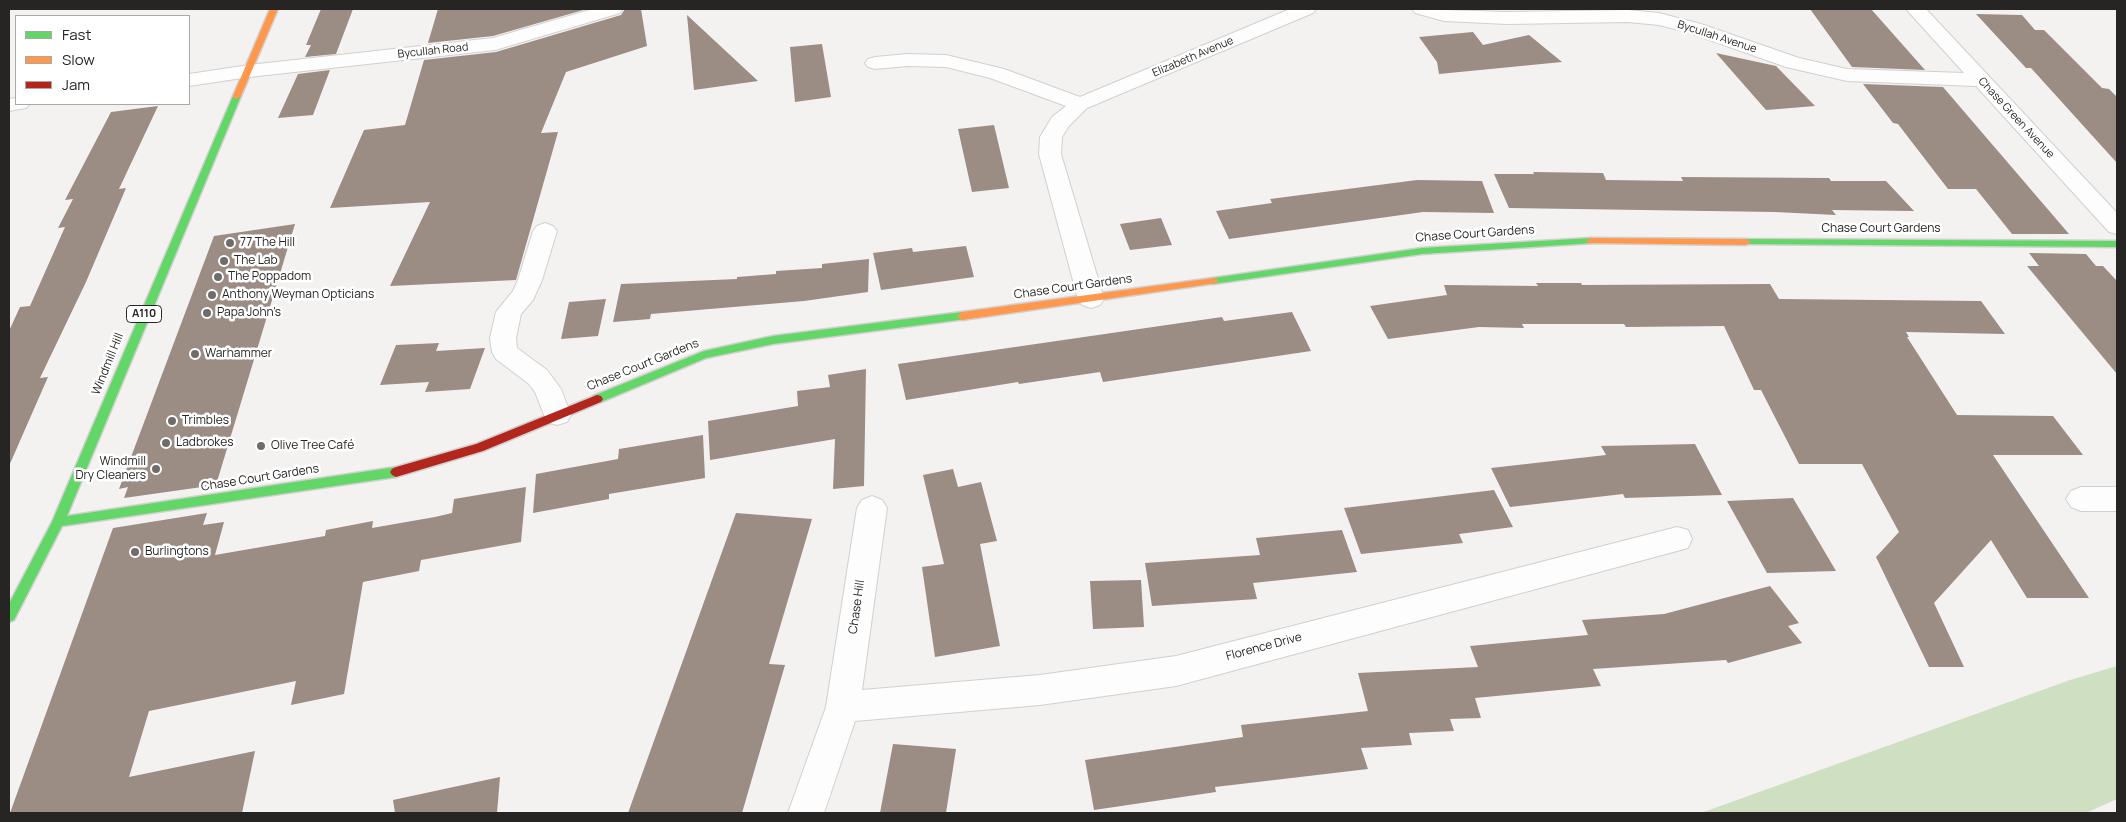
<!DOCTYPE html>
<html>
<head>
<meta charset="utf-8">
<style>
  body { margin:0 }
  #map { position:relative; width:2126px; height:822px; overflow:hidden; background:#f4f2f0; font-family:Manrope,sans-serif }
  canvas { display:block }
  .frame { position:absolute; inset:0; border:10px solid #272524; pointer-events:none }
  .legend { position:absolute; left:15px; top:15px; width:175px; height:90px; box-sizing:border-box; background:#fff; border:1px solid #a9a8a7; margin:0; padding:6px 9px; list-style:none; font-size:15px; color:#272524 }
  .legend li { display:flex; align-items:center; gap:10px; height:25px }
  .legend b { width:25px; border:1px solid #a9a8a7 }
</style>
</head>
<body>
<div id="map">
<canvas width="2126" height="822"></canvas>
<div class="frame"></div>
<ul class="legend">
<li><b style="height:6px;background:#63d668"></b>Fast</li>
<li><b style="height:6px;background:#ff974d"></b>Slow</li>
<li><b style="height:6px;background:#b3261e"></b>Jam</li>
</ul>
</div>
<script>
const context = document.querySelector('canvas').getContext('2d');
context.lineJoin = 'round';
function paint(path, color) {
  context.fillStyle = color;
  context.fill(path, 'evenodd');
}
function poly(rows) {
  const path = new Path2D();
  for (const r of rows) {
    path.moveTo(r[0], r[1]);
    for (let i = 2; i < r.length; i += 2) path.lineTo(r[i], r[i + 1]);
  }
  return path;
}
function trace(path, color, width, dash) {
  context.strokeStyle = color;
  context.lineWidth = width;
  context.lineCap = dash ? 'butt' : 'round';
  context.setLineDash(dash || []);
  context.stroke(path);
}
function drawText(font, color, halo, rows, align = 'center') {
  context.font = font + ' Manrope,sans-serif';
  context.lineWidth = 5;
  context.setLineDash([]);
  context.textBaseline = 'middle';
  context.strokeStyle = halo;
  context.fillStyle = color;
  for (const [text, x, y, turn = 0] of rows) {
    context.save();
    context.translate(x, y);
    context.rotate((+turn || 0) * Math.PI / 180);
    context.textAlign = isNaN(turn) ? turn : align;
    if (halo) context.strokeText(text, 0, 0);
    context.fillText(text, 0, 0);
    context.restore();
  }
}
paint(poly([
  [2117,666,2117,799,2086,813,1701,813,2070,680]
]), '#cfdfc2');
paint(poly([
  [321,9,353,9,336,54,305,57,311,45,306,45],
  [438,9,587,9,493,36,428,43],
  [625,9,641,9,647,46,566,72,541,133,558,132,516,280,390,286,430,202,330,208,364,130,405,125,424,60,496,52,621,15],
  [1810,9,1871,9,1925,70,1852,67],
  [1976,14,2022,15,2035,30,2044,30,2102,88,2109,89,2117,97,2117,163,2031,68,2026,68],
  [687,15,758,81,694,90],
  [1473,32,1483,45,1529,35,1562,62,1439,74,1437,62,1419,37],
  [822,44,831,97,795,102,790,47],
  [1716,53,1776,66,1815,106,1766,110],
  [330,70,313,115,278,118,298,74],
  [1863,84,1943,87,2069,234,2012,234,1976,189,1948,189,1898,124,1893,123],
  [158,106,119,189,126,188,86,282,40,378,48,377,9,466,9,331,20,307,30,306,65,227,58,228,73,199,65,200,111,112],
  [994,125,1009,188,972,192,958,129],
  [1533,172,1603,173,1606,180,1683,181,1681,177,1829,178,1831,181,1886,181,1914,211,1832,210,1836,215,1775,212,1509,208,1494,174,1534,174],
  [1417,180,1482,181,1494,213,1423,212,1229,239,1216,211,1272,203,1270,199],
  [1161,218,1172,245,1130,250,1120,224],
  [295,224,216,485,124,498,128,487,119,489,214,236],
  [966,246,974,277,881,290,873,253,912,248,913,252],
  [2029,253,2086,254,2096,266,2103,266,2117,281,2117,374,2027,266,2039,266],
  [869,259,868,292,804,301,651,314,650,319,613,322,621,284,737,279,737,277,776,274,776,271,822,268,822,264],
  [1536,283,1581,283,1582,285,1770,284,1779,299,1981,301,2005,334,1906,332,1909,337,1907,337,1957,415,2053,416,2083,455,1993,455,2089,598,2027,598,1991,540,1934,603,1964,667,1929,667,1876,557,1899,532,1862,464,1799,464,1761,390,1754,390,1724,326,1626,327,1624,324,1522,324,1524,328,1479,327,1388,339,1370,306,1447,295,1444,285,1538,286],
  [606,299,598,336,561,339,569,302],
  [1292,312,1311,351,1103,382,1100,372,1019,384,1018,382,906,400,898,364,1222,317,1224,321],
  [439,343,436,351,485,348,470,389,425,392,429,382,380,385,396,345],
  [866,369,864,486,833,489,835,439,710,460,708,421,798,406,797,391,830,387,828,375],
  [703,435,705,478,609,494,609,499,533,513,536,474,618,459,619,449],
  [1695,444,1722,495,1625,498,1623,494,1510,507,1491,468,1606,455,1601,446],
  [953,469,958,487,981,482,997,541,980,544,1000,646,935,657,922,567,944,564,923,475],
  [526,487,521,542,421,560,419,571,363,582,344,694,291,705,296,681,149,711,129,777,255,751,242,813,10,813,113,528,207,513,203,525,224,522,215,555,325,536,326,530,373,521,372,528,435,517,452,513,454,499],
  [1494,490,1513,527,1459,534,1463,543,1361,554,1344,508],
  [1793,498,1836,571,1767,573,1727,501],
  [736,513,812,519,769,664,785,665,742,813,628,813],
  [1342,530,1357,572,1253,583,1257,599,1152,606,1145,563,1260,555,1256,538],
  [1141,580,1144,627,1093,629,1090,581],
  [1770,586,1799,623,1788,626,1802,643,1728,663,1726,660,1593,669,1601,686,1475,698,1481,718,1450,719,1454,731,1409,733,1412,745,1361,748,1368,769,1215,787,1216,792,1094,810,1085,760,1243,737,1241,725,1368,711,1358,673,1478,667,1470,646,1588,635,1582,620,1664,614],
  [893,744,956,749,946,813,880,813],
  [500,777,497,813,395,813,393,800]
]), '#9b8c84');
const street = poly([
  [593,9,623,9,620,13,495,50,249,77,189,86,189,74,249,65,493,38,593,9],
  [1290,9,1316,9,1313,13,1087,108,1069,126,1062,137,1061,154,1104,299,1100,305,1091,308,1082,305,1078,299,1039,154,1040,137,1052,117,1066,106,990,78,946,67,907,66,875,69,868,67,865,63,868,59,875,57,907,54,946,55,1004,69,1080,97,1290,9],
  [1412,9,1507,12,1628,10,1659,13,1701,24,1799,58,1847,69,1964,73,1906,9,1926,9,2117,213,2117,234,2109,232,1976,86,1847,81,1786,67,1687,32,1659,25,1628,22,1507,24,1444,21,1415,13,1412,9],
  [16,98,16,104,30,104,26,108,9,111,9,99,16,98],
  [545,223,553,226,557,231,542,280,533,300,521,314,516,338,517,348,547,370,561,389,571,415,567,422,557,425,547,422,535,392,529,384,496,359,492,352,490,338,496,312,513,291,518,280,533,231,537,226,545,223],
  [2081,487,2117,487,2117,511,2081,511,2071,507,2066,499,2071,491,2081,487],
  [872,496,882,500,887,508,862,690,1040,675,1176,656,1677,527,1688,530,1692,539,1688,548,1677,551,1176,686,1040,705,855,721,824,813,788,813,826,707,857,508,862,500,872,496]
]);
const fast = poly([
  [237,93,241,96,67,516,396,467,400,469,402,472,400,475,396,477,62,526,14,620,9,622,9,604,52,522,233,96,237,93],
  [1591,238,1596,241,1594,243,1422,254,1213,284,1208,281,1213,278,1422,248,1591,238],
  [1746,239,2117,241,2117,247,1743,244,1741,242,1743,240,1746,239],
  [962,312,967,316,966,319,773,344,706,358,601,402,593,402,591,399,593,396,704,351,773,336,962,312]
]);
const slow = poly([
  [270,9,278,9,241,96,237,99,234,98,233,96,270,9],
  [1591,238,1746,239,1751,242,1746,245,1588,243,1586,241,1591,238],
  [1213,278,1217,279,1218,281,1217,283,962,320,957,316,962,312,1213,278]
]);
const jam = poly([
  [597,395,601,396,603,399,601,402,483,451,396,477,392,475,390,472,392,469,396,467,476,444,597,395]
]);
trace(street, '#d1d0cf', 2);
trace(fast, '#d1d0cf', 3);
trace(slow, '#d1d0cf', 3);
trace(jam, '#d1d0cf', 3);
paint(street, '#fdfdfd');
paint(fast, '#63d668');
paint(slow, '#ff974d');
paint(jam, '#b3261e');
for (const [x, y, r, color] of [
  [230,243,5,"#6f6d6b"],
  [224,261,5,"#6f6d6b"],
  [218,277,5,"#6f6d6b"],
  [212,295,5,"#6f6d6b"],
  [207,313,5,"#6f6d6b"],
  [195,354,5,"#6f6d6b"],
  [172,421,5,"#6f6d6b"],
  [166,443,5,"#6f6d6b"],
  [261,446,5,"#6f6d6b"],
  [156,469,5,"#6f6d6b"],
  [135,552,5,"#6f6d6b"]
]) {
  const dot = new Path2D();
  dot.arc(x, y, r, 0, 2 * Math.PI);
  context.fillStyle = color;
  context.fill(dot);
  trace(dot, '#fff', 2);
}
drawText('11px', '#272524', '#fff', [
  ["Bycullah Avenue",1717,37,18],
  ["Bycullah Road",433,51,-6],
  ["Elizabeth Avenue",1193,57,-23],
  ["Chase Green Avenue",2016,118,47]
]);
for (const [x, y, w] of [
  [144,314,35]
]) {
  const box = new Path2D();
  box.roundRect(x - w / 2, y - 8.5, w, 17, 4);
  context.fillStyle = '#fff';
  context.fill(box);
  trace(box, '#272524', 1);
}
drawText('bold 11px', '#272524', null, [
  ["A110",144,314]
]);
drawText('12px', '#272524', '#fff', [
  ["Chase Court Gardens",1881,229],
  ["Chase Court Gardens",1475,234,-4],
  ["Chase Court Gardens",1073,287,-8],
  ["Windmill Hill",108,364,-68],
  ["Chase Court Gardens",643,365,-22],
  ["Chase Court Gardens",260,478,-9],
  ["Chase Hill",857,607,-82],
  ["Florence Drive",1264,647,-15]
]);
drawText('12px', '#272524', '#fff', [
  ["77 The Hill",240,243],
  ["The Lab",234,261],
  ["The Poppadom",228,277],
  ["Anthony Weyman Opticians",222,295],
  ["Papa John's",217,313],
  ["Warhammer",205,354],
  ["Trimbles",182,421],
  ["Ladbrokes",176,443],
  ["Olive Tree Café",271,446],
  ["Windmill",146,462,"right"],
  ["Dry Cleaners",146,476,"right"],
  ["Burlingtons",145,552]
], 'left');
</script>
</body>
</html>
